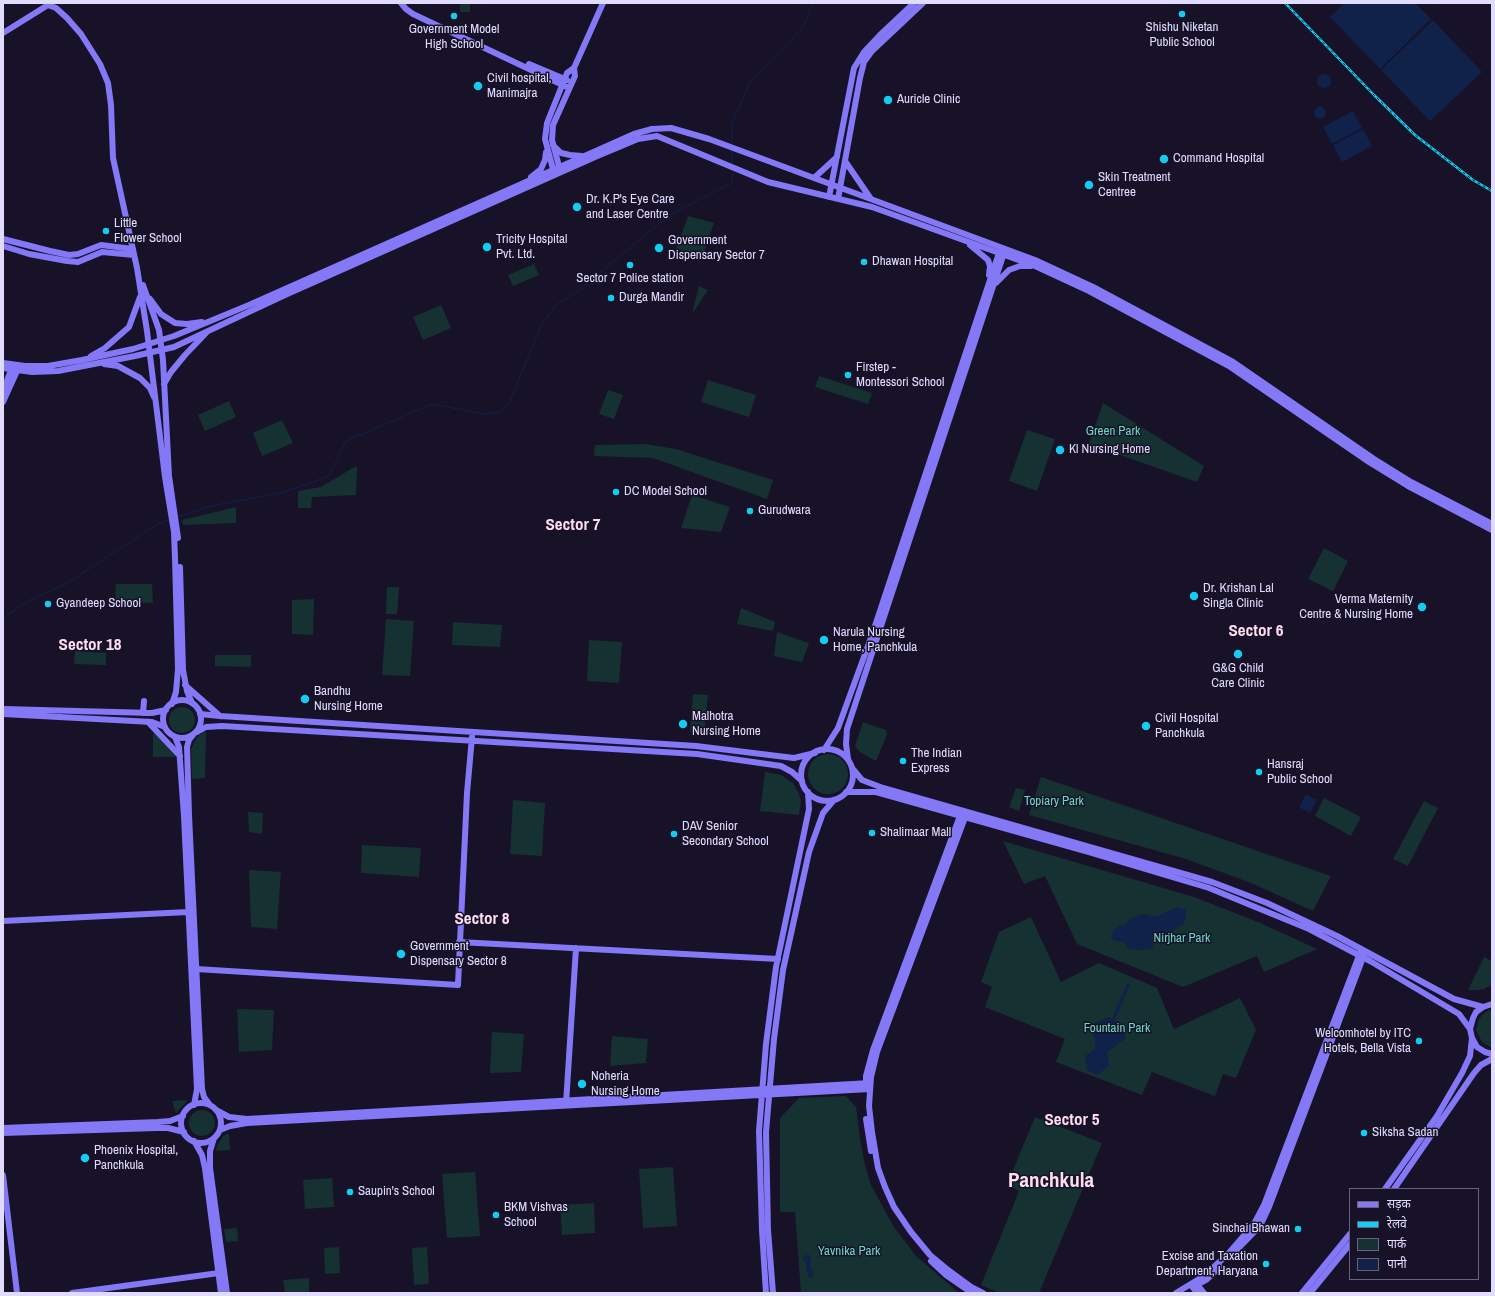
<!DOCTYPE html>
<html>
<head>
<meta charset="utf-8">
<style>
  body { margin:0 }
  #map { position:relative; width:1495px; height:1296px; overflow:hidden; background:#171228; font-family:"Archivo Narrow","Noto Sans Devanagari",sans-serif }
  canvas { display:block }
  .frame { position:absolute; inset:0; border:4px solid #e1dbfd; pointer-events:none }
  .legend { position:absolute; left:1349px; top:1188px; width:130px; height:92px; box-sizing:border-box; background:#171228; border:1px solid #68627d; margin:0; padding:5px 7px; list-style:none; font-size:12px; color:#e1dbfd }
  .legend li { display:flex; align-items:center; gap:8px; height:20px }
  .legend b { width:20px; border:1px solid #68627d }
</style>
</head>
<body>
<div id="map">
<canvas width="1495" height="1296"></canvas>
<div class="frame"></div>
<ul class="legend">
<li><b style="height:5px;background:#8478f7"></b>सड़क</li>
<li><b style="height:5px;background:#13cdf1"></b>रेलवे</li>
<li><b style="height:11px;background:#153132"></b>पार्क</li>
<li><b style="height:11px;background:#102249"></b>पानी</li>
</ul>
</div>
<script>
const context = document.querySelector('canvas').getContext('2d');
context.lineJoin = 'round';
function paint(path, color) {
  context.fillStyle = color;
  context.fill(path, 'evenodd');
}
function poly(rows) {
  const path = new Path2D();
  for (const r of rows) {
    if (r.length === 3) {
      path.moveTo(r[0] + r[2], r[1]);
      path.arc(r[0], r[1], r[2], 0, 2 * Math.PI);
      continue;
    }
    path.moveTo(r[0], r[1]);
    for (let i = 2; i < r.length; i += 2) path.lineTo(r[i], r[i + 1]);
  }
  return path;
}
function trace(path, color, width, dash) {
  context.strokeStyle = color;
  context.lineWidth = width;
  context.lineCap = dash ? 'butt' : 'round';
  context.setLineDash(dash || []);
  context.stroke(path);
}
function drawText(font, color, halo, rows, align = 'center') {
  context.font = font + ' "Archivo Narrow",sans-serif';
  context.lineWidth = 3;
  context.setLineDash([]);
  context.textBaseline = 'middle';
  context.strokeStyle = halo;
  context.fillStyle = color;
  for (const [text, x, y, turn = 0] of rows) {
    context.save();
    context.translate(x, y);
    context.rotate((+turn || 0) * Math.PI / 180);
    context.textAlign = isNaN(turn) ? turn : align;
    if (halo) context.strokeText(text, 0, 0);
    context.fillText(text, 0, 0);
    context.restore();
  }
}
paint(poly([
  [460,3,470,3,470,12,460,12],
  [688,216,714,223,702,258,676,249],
  [534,264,539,275,513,286,508,275],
  [699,286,708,290,692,314],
  [441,305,451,328,423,340,413,317],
  [819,376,872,393,868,404,815,387],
  [708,380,756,395,749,417,701,402],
  [608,390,623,395,614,419,599,414],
  [229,401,236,417,205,431,198,415],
  [1103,403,1204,466,1197,482,1089,444],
  [282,420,293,443,262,456,253,433],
  [1027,430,1055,439,1037,491,1009,481],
  [645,444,676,449,773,480,767,499,653,458,594,456,595,445],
  [356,466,357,469,356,495,312,497,311,508,298,508,298,491,321,487],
  [692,495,730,507,721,532,681,528],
  [236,507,236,523,183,525,182,520],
  [1324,548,1348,561,1333,591,1308,579],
  [116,584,152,584,153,603,115,602],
  [387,587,399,587,397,614,386,614],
  [314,599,313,635,292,634,292,600],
  [741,608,775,622,773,631,737,624],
  [386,619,414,621,410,676,382,675],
  [453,622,502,625,500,647,452,645],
  [777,632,809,643,802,662,774,656],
  [589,640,622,642,619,683,587,681],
  [75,651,106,653,106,665,74,664],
  [215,655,251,655,251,667,215,666],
  [693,694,708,695,704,733,690,732],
  [182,720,13],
  [863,722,886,730,887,735,876,761,860,752,855,746],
  [206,731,205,778,192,779,191,749,197,737],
  [153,734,157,734,176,757,153,757],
  [828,774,20],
  [765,772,781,775,793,783,799,794,801,802,799,815,760,811],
  [1041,777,1331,876,1313,911,1251,883,1186,859,1029,815],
  [1016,788,1025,790,1019,811,1009,807],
  [1324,798,1361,817,1351,836,1315,816],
  [513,800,545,803,542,856,510,854],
  [1424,801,1438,808,1408,866,1393,859],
  [248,812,263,813,262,834,249,832],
  [1003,841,1194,897,1258,922,1317,949,1264,972,1257,956,1183,987,1077,944,1045,876,1024,884],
  [362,845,421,848,419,877,361,873],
  [249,870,281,872,277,929,251,927],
  [1031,917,1061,982,1099,963,1157,988,1174,1029,1240,998,1256,1030,1236,1078,1223,1074,1215,1096,1152,1072,1142,1095,1056,1062,1065,1039,985,1007,992,987,981,982,999,932],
  [1484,957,1492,961,1492,985,1484,989,1478,990,1468,990],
  [237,1009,274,1010,272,1050,239,1052],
  [1489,1010,1492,1010,1492,1048,1482,1042,1476,1030,1479,1019,1483,1014],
  [492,1032,524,1034,521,1072,490,1073],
  [612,1036,648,1039,646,1063,610,1066],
  [846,1096,856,1107,860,1139,865,1165,871,1185,884,1209,894,1227,916,1256,959,1293,801,1293,795,1212,780,1212,780,1118,799,1098],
  [188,1100,176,1113,172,1101],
  [202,1123,13],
  [1035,1117,1102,1143,1039,1293,999,1293,981,1285,1019,1191,1007,1185],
  [229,1133,230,1150,216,1151,217,1146,223,1136],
  [673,1167,677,1226,643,1228,639,1169],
  [475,1172,480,1236,447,1238,442,1174],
  [332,1178,334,1207,305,1209,303,1180],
  [594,1203,595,1233,562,1235,560,1205],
  [237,1228,238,1241,226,1242,224,1229],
  [339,1247,340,1273,325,1274,324,1248],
  [427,1247,429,1284,414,1285,412,1248],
  [309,1278,309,1293,285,1293,283,1280]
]), '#153132');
paint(poly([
  [1344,3,1415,3,1431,19,1380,69,1330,17],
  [1433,20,1482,72,1430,121,1381,70],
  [1324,81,7],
  [1320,113,6],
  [1353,111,1362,128,1332,144,1323,127],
  [1363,129,1372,146,1342,162,1333,145],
  [1306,794,1317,800,1310,813,1299,807],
  [1177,907,1185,909,1186,916,1184,924,1160,939,1152,938,1153,945,1152,949,1137,950,1128,948,1123,942,1113,940,1111,938,1112,933,1119,925,1125,925,1131,918,1144,914,1149,916,1157,916],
  [1127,983,1130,984,1115,1020,1120,1022,1126,1038,1107,1052,1109,1065,1098,1075,1087,1070,1085,1056,1096,1048,1092,1025,1108,1017,1112,1019],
  [806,1255,810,1255,811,1257,810,1265,813,1274,813,1276,810,1278,808,1276,806,1263,803,1260,804,1256]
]), '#102249');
trace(poly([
  [732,145,732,123,750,82,804,26,812,3],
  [732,163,732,150],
  [178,517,211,506,284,492,329,476,346,441,432,404,484,414,501,412,510,401,541,326,556,305,577,292,669,215,732,183,732,170],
  [3,620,10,613,30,600,66,584,159,523,169,520]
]), '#102249', 1);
trace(poly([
  [47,3,48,5,56,8,67,18,81,34,100,64,108,83,111,105,113,158,137,268,147,331,165,477,174,532,175,558,178,669,176,692,172,704],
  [401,3,406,9,413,14,569,88],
  [3,33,48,5],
  [529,64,567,80],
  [553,145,561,153,570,155,582,156],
  [845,161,871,199],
  [560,170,552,140,553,125,575,76,574,68,603,3],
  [554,173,545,139,547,123,567,73,574,68],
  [531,177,541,169,545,160,546,152],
  [814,178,837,157],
  [829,197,854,68,864,52,880,35,914,3],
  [838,199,860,78,864,62,872,51,923,3],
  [3,239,50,251,69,255,78,254,101,245,133,249],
  [970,245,988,260,990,266,989,275],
  [3,246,29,254,67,261,78,262,102,252,134,255],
  [996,283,1009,270,1020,266,1031,266],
  [143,285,159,330,163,360,169,476,178,538],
  [150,299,161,314,175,323,187,324,202,322],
  [91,356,105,348,129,327,140,297],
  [3,363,25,366,48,366,82,360,133,349,174,336,249,305,634,134,652,129,671,128,709,139,1035,260,1093,287,1233,362,1374,459,1411,482,1492,524],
  [104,364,118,366,140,378,150,388,154,397],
  [3,368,32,372,58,371,135,356,174,347,285,295,595,157,638,139,657,136,768,182,872,207,1035,266,1089,291,1229,366,1369,462,1408,486,1492,530],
  [164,384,171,372,185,355,206,333],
  [3,391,11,370],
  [3,402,17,371],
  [180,567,183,670,187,691,192,703],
  [185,685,220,716],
  [182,719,19],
  [3,709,152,713,166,710],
  [143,713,144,701],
  [3,714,152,722,165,727],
  [200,714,220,716,696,746,794,758,815,753],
  [148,722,180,756],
  [197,732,206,727,222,726,697,754,781,766,792,772,802,781],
  [193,735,189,740,187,747,189,815,202,1089,204,1097,210,1105],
  [175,737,179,747,184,816,197,1089,194,1105],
  [827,775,26],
  [824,750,838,728,872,635,999,253,1001,251],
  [848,759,846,744,847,729,1004,253],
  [852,768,862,780,883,788,1212,882,1267,903,1337,936,1454,999,1483,1007],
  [846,792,876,792,1089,852,1209,888,1309,929,1370,961,1459,1014,1470,1029],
  [966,815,877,1052,871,1077,869,1106,872,1132,878,1168,885,1187,894,1207,911,1232,930,1255,948,1270,971,1287,983,1293],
  [3,921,188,912],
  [459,942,778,959],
  [196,969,458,985,467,793,472,737],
  [1492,1004,1483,1007,1476,1012,1473,1018,1470,1029,1472,1038,1477,1047,1485,1052,1492,1054],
  [866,1088,866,1076,873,1050,961,813],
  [201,1123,20],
  [566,1104,576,948],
  [216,1110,229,1117,247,1119,870,1083],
  [866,1119,871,1151],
  [3,1128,158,1122,170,1121,183,1116],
  [220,1130,230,1126,247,1123,870,1089],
  [3,1133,156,1128,168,1128,184,1132],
  [214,1138,210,1151,210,1168,227,1293],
  [194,1141,202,1155,205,1168,221,1293],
  [3,1175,17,1293],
  [1385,1189,1437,1116,1462,1073,1470,1056,1472,1038],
  [1394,1189,1474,1073,1481,1065,1492,1059],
  [1229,1258,1260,1226,1269,1207,1364,955],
  [931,1261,946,1275,972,1293],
  [1196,1283,1204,1293],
  [1191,1285,1197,1293],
  [1197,1285,1206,1280,1220,1267],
  [72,1293,219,1273],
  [766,1293,762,1230,759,1131,766,1044,776,967,809,809,808,792],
  [773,1293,768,1230,766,1132,774,1039,783,970,809,852,823,813,834,800],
  [1176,1293,1204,1276,1228,1254,1254,1224,1264,1205,1360,953],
  [1302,1293,1350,1234],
  [1310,1293,1350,1244]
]), '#8478f7', 6);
const rail = poly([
  [1285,3,1374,95,1415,135,1473,180,1492,191]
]);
trace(rail, '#13cdf1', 2.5);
trace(rail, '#171228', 1, [3]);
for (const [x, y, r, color] of [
  [1182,14,4,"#13cdf1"],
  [454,16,4,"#13cdf1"],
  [478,86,5,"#13cdf1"],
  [888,100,5,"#13cdf1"],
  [1164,159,5,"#13cdf1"],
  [1089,185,5,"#13cdf1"],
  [577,207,5,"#13cdf1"],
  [106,231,4,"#13cdf1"],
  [487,247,5,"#13cdf1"],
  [659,248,5,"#13cdf1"],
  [864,262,4,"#13cdf1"],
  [630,265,4,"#13cdf1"],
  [611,298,4,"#13cdf1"],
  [848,375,4,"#13cdf1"],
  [1060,450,5,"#13cdf1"],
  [616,492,4,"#13cdf1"],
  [750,511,4,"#13cdf1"],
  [1194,596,5,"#13cdf1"],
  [48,604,4,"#13cdf1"],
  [1422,607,5,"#13cdf1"],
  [824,640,5,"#13cdf1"],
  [1238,654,5,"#13cdf1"],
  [305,699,5,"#13cdf1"],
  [683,724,5,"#13cdf1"],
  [1146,726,5,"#13cdf1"],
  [903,761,4,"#13cdf1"],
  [1259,772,4,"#13cdf1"],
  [872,833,4,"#13cdf1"],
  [674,834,4,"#13cdf1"],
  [401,954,5,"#13cdf1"],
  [1419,1041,4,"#13cdf1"],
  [582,1084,5,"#13cdf1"],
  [1364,1133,4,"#13cdf1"],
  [85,1158,5,"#13cdf1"],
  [350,1192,4,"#13cdf1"],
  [496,1215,4,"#13cdf1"],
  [1298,1229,4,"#13cdf1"],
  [1266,1264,4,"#13cdf1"]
]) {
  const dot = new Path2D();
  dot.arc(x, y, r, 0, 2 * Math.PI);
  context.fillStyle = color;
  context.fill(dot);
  trace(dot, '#171228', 1.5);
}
drawText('13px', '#e1dbfd', '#171228', [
  ["Shishu Niketan",1182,28,"center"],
  ["Public School",1182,43,"center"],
  ["Government Model",454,30,"center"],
  ["High School",454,45,"center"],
  ["Civil hospital,",487,79],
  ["Manimajra",487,94],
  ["Auricle Clinic",897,100],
  ["Command Hospital",1173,159],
  ["Skin Treatment",1098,178],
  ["Centree",1098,193],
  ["Dr. K.P's Eye Care",586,200],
  ["and Laser Centre",586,215],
  ["Little",114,224],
  ["Flower School",114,239],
  ["Tricity Hospital",496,240],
  ["Pvt. Ltd.",496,255],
  ["Government",668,241],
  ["Dispensary Sector 7",668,256],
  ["Dhawan Hospital",872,262],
  ["Sector 7 Police station",630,279,"center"],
  ["Durga Mandir",619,298],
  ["Firstep -",856,368],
  ["Montessori School",856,383],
  ["Kl Nursing Home",1069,450],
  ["DC Model School",624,492],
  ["Gurudwara",758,511],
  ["Dr. Krishan Lal",1203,589],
  ["Singla Clinic",1203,604],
  ["Verma Maternity",1413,600,"right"],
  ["Centre & Nursing Home",1413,615,"right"],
  ["Gyandeep School",56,604],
  ["Narula Nursing",833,633],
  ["Home, Panchkula",833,648],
  ["G&G Child",1238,669,"center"],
  ["Care Clinic",1238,684,"center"],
  ["Bandhu",314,692],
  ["Nursing Home",314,707],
  ["Malhotra",692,717],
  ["Nursing Home",692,732],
  ["Civil Hospital",1155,719],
  ["Panchkula",1155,734],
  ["The Indian",911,754],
  ["Express",911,769],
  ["Hansraj",1267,765],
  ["Public School",1267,780],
  ["DAV Senior",682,827],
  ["Secondary School",682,842],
  ["Shalimaar Mall",880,833],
  ["Government",410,947],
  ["Dispensary Sector 8",410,962],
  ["Welcomhotel by ITC",1411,1034,"right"],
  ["Hotels, Bella Vista",1411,1049,"right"],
  ["Noheria",591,1077],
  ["Nursing Home",591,1092],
  ["Siksha Sadan",1372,1133],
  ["Phoenix Hospital,",94,1151],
  ["Panchkula",94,1166],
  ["Saupin's School",358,1192],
  ["BKM Vishvas",504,1208],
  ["School",504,1223],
  ["Sinchai Bhawan",1290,1229,"right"],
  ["Excise and Taxation",1258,1257,"right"],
  ["Department, Haryana",1258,1272,"right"]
], 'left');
drawText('13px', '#6adac5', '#171228', [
  ["Green Park",1113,432],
  ["Topiary Park",1054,802],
  ["Nirjhar Park",1182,939],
  ["Fountain Park",1117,1029],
  ["Yavnika Park",849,1252]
]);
drawText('bold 17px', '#fdddef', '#171228', [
  ["Sector 7",573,525],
  ["Sector 6",1256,631],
  ["Sector 18",90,645],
  ["Sector 8",482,919],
  ["Sector 5",1072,1120]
]);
drawText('bold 21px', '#fdddef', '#171228', [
  ["Panchkula",1051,1181]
]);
</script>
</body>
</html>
